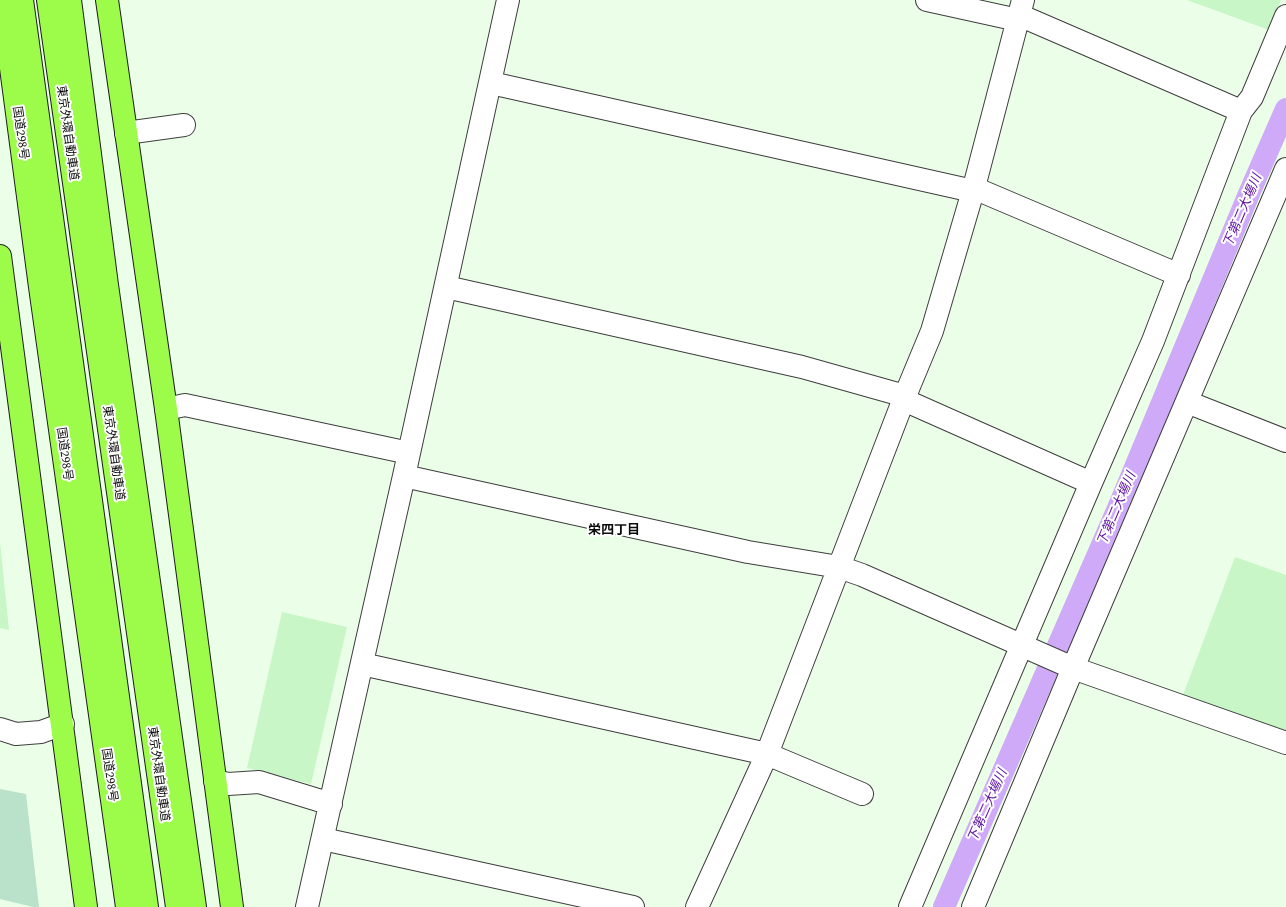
<!DOCTYPE html>
<html>
<head>
<meta charset="utf-8">
<style>
  body { margin:0 }
  canvas { display:block; background:#ebffe8 }
</style>
</head>
<body>
<canvas width="1286" height="907"></canvas>
<script>
const context = document.querySelector('canvas').getContext('2d');
context.lineJoin = 'round';
function paint(path, color) {
  context.fillStyle = color;
  context.fill(path, 'evenodd');
}
function poly(rows) {
  const path = new Path2D();
  for (const r of rows) {
    path.moveTo(r[0], r[1]);
    for (let i = 2; i < r.length; i += 2) path.lineTo(r[i], r[i + 1]);
  }
  return path;
}
function trace(path, color, width, dash) {
  context.strokeStyle = color;
  context.lineWidth = width;
  context.lineCap = dash ? 'butt' : 'round';
  context.setLineDash(dash || []);
  context.stroke(path);
}
function drawText(font, color, halo, rows, align = 'center') {
  context.font = font + ' "Source Serif 4","Noto Sans JP",serif';
  context.lineWidth = 4;
  context.setLineDash([]);
  context.textBaseline = 'middle';
  context.strokeStyle = halo;
  context.fillStyle = color;
  for (const [text, x, y, turn = 0] of rows) {
    context.save();
    context.translate(x, y);
    context.rotate((+turn || 0) * Math.PI / 180);
    context.textAlign = isNaN(turn) ? turn : align;
    if (halo) context.strokeText(text, 0, 0);
    context.fillText(text, 0, 0);
    context.restore();
  }
}
paint(poly([
  [1187,0,1281,0,1269,30],
  [0,542,9,630,0,628],
  [1235,557,1286,575,1286,731,1183,695],
  [282,612,347,627,311,784,247,768]
]), '#c8f6c7');
paint(poly([
  [0,789,26,794,39,907,33,907,0,899]
]), '#bae1ca');
trace(poly([
  [944,907,1119,506,1251,189,1286,109]
]), '#ceaaf9', 22);
const minor = poly([
  [927,0,1018,20],
  [1019,15,1241,111],
  [491,83,973,191],
  [126,133,184,125],
  [974,188,1179,275],
  [446,287,802,367,905,396],
  [904,400,1091,483],
  [1187,402,1286,441],
  [166,409,185,405,409,453],
  [404,476,748,552,839,567,862,575,1073,668,1286,743],
  [362,664,767,754,862,794],
  [0,729,16,734,41,732,63,724],
  [215,781,228,784,259,782,331,804],
  [323,839,633,907],
  [307,907,404,476,508,0],
  [697,907,767,754,905,396,932,331,973,191,1023,0],
  [910,907,1091,483,1153,341,1241,111,1252,97,1286,16],
  [973,907,1073,668,1286,169]
]);
const highway = poly([
  [2,0,40,287,127,907],
  [22,0,147,907],
  [48,0,177,907],
  [70,0,107,285,195,907],
  [107,0,166,409,232,907],
  [0,256,86,907]
]);
trace(minor, '#3e3e3e', 24);
trace(highway, '#1c1c1c', 24);
trace(minor, '#fff', 22);
trace(highway, '#9cfc49', 22);
drawText('12px', '#0b0b0b', '#fff', [
  ["国道298号",20,133,82],
  ["東京外環自動車道",67,133,82],
  ["東京外環自動車道",113,453,82],
  ["国道298号",64,454,82],
  ["東京外環自動車道",158,774,82],
  ["国道298号",109,775,82]
]);
drawText('italic 13px', '#5b0fa1', '#fff', [
  ["下第二大場川",1243,211,-67],
  ["下第二大場川",1117,509,-67],
  ["下第二大場川",988,806,-66]
]);
drawText('bold 13px', '#0b0b0b', '#fff', [
  ["栄四丁目",614,531]
]);
</script>
</body>
</html>
